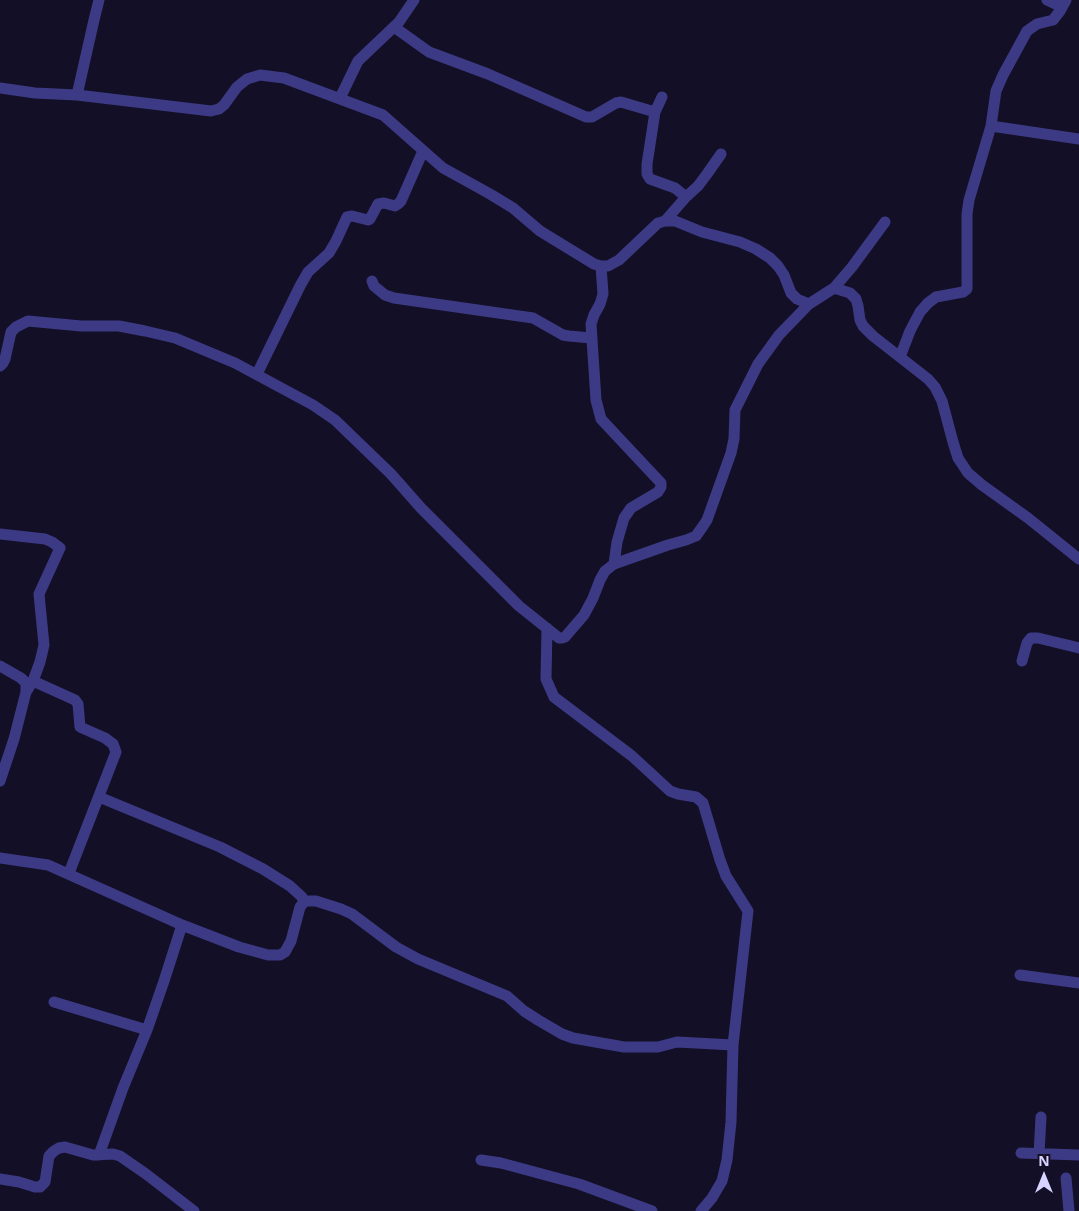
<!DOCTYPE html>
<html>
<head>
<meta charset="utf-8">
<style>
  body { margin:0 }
  #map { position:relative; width:1079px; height:1211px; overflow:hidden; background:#130f26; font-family:"Noto Sans",sans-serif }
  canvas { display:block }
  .north { position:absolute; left:1019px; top:1151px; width:50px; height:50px; -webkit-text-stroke:4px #130f26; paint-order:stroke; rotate:0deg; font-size:14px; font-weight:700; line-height:20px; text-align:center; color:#d9d4ff }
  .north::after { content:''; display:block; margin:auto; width:18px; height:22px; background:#d9d4ff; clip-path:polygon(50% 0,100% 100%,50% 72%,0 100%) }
</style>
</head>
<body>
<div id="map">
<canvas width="1079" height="1211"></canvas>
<div class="north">N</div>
</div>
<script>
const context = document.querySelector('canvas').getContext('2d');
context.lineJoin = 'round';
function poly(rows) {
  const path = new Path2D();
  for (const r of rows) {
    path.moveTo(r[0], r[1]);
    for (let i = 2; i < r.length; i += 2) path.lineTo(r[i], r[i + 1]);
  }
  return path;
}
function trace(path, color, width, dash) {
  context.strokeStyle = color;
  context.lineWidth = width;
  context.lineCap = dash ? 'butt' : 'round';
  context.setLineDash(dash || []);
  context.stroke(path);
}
trace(poly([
  [1047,0,1062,7],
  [394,27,429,52,488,74,586,117,592,117,616,103,621,102,655,112],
  [0,88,35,93,77,95,119,100,211,111,219,109,224,105,237,87,247,79,260,75,284,78,383,115,443,168,490,194,513,208,540,231,594,264,601,266,608,266,619,260,658,223,665,221,675,221,702,232,740,242,756,249,770,258,778,266,784,275,791,293,797,299,809,304],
  [77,95,94,20,99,0],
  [662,97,655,112,647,164,647,174,650,179,675,188,686,197],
  [340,98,358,61,399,22,414,0],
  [991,126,1079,139],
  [665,221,686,197,698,186,707,174,721,154],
  [601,266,603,294,600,304,594,315,591,324,596,400,601,419,661,483,661,487,658,492,631,508,624,518,617,542,614,564],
  [372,281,374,286,385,295,394,298,533,318,563,335,569,336,591,338],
  [834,288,850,293,856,299,858,306,860,320,863,326,873,336,928,379,935,387,942,401,953,442,958,458,968,473,982,485,1028,518,1079,559],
  [900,357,910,331,920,312,928,303,936,297,963,292,967,289,967,214,969,200,991,126,996,91,1003,75,1027,31,1037,24,1053,20,1060,11,1066,0],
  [0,366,3,363,5,359,11,332,16,327,28,321,81,326,119,326,145,331,175,338,235,363,313,405,335,420,391,474,421,508,519,606,559,638,562,638,565,637,584,615,593,598,600,580,605,571,614,564,668,545,686,540,696,536,703,526,707,520,731,453,734,439,735,410,758,364,779,335,809,304,834,288,852,267,885,222],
  [257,374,300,286,308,272,329,253,336,241,347,217,352,216,368,220,370,219,378,204,384,203,395,206,398,204,401,201,423,151],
  [0,534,45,539,52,542,60,548,39,594,44,645,40,662,33,681,26,692],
  [547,628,546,679,554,697,632,756,670,791,678,794,696,797,703,803,720,860,726,876,748,911,733,1045,731,1122,727,1160,722,1181,712,1198,701,1211],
  [1022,661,1027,643,1031,638,1038,638,1079,648],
  [0,666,21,678,26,683,26,692,14,739,0,781],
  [33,681,75,700,78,704,80,727,105,738,113,744,116,752,69,873],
  [99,797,220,847,263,869,290,886,302,897,304,902],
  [0,858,48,865,182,925,239,947,268,955,280,955,285,952,291,941,300,907,304,902,308,901,316,901,341,909,352,914,396,947,418,959,507,996,524,1011,538,1020,562,1034,573,1038,624,1047,658,1047,677,1042,733,1045],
  [1020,975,1079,983],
  [54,1002,147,1030],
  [1021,1153,1079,1155],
  [1039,1154,1041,1117],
  [99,1155,123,1088,147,1030,164,981,182,925],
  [481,1160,501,1163,579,1184,652,1211],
  [1066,1178,1069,1211],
  [0,1179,19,1182,35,1187,40,1187,45,1182,49,1156,54,1151,59,1148,65,1147,93,1155,113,1154,120,1156,146,1174,194,1211]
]), '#3d3a85', 11);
</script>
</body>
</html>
